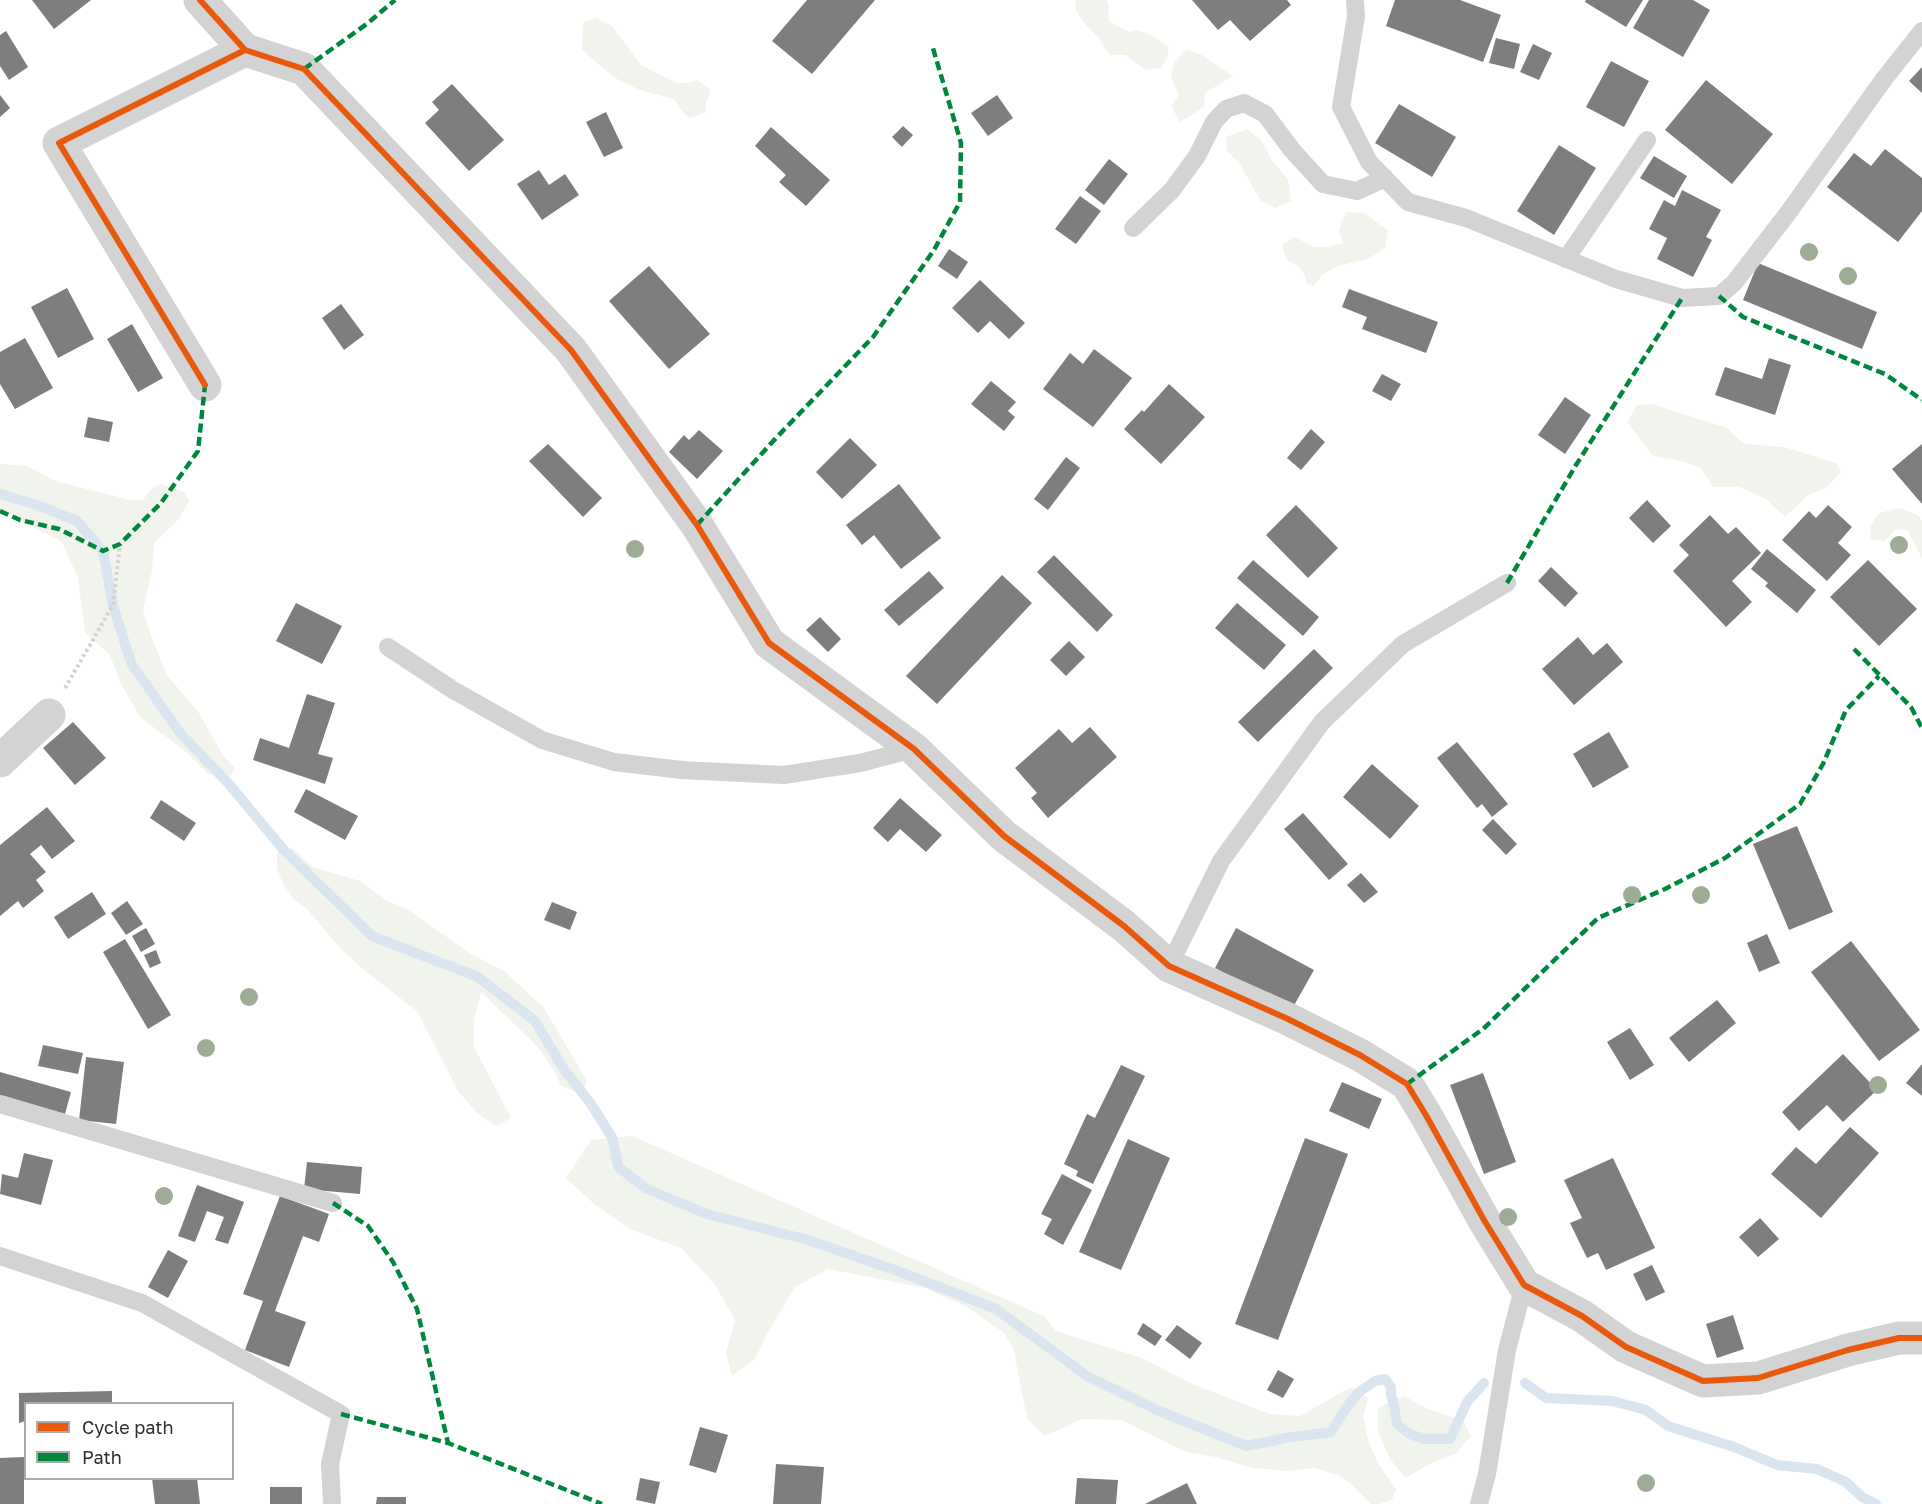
<!DOCTYPE html>
<html>
<head>
<meta charset="utf-8">
<style>
  body { margin:0 }
  #map { position:relative; width:1922px; height:1504px; overflow:hidden; background:#fff; font-family:"Golos Text",sans-serif }
  canvas { display:block }
  .legend { position:absolute; left:24px; top:1402px; width:210px; height:78px; box-sizing:border-box; background:#fff; border:2px solid #ababab; margin:0; padding:8px 10px; list-style:none; font-size:18px; color:#2e2e2e }
  .legend li { display:flex; align-items:center; gap:12px; height:30px }
  .legend b { width:30px; border:2px solid #ababab }
</style>
</head>
<body>
<div id="map">
<canvas width="1922" height="1504"></canvas>
<ul class="legend">
<li><b style="height:8px;background:#e8590c"></b>Cycle path</li>
<li><b style="height:8px;background:#00873e"></b>Path</li>
</ul>
</div>
<script>
const context = document.querySelector('canvas').getContext('2d');
context.lineJoin = 'round';
function paint(path, color) {
  context.fillStyle = color;
  context.fill(path, 'evenodd');
}
function poly(rows) {
  const path = new Path2D();
  for (const r of rows) {
    path.moveTo(r[0], r[1]);
    for (let i = 2; i < r.length; i += 2) path.lineTo(r[i], r[i + 1]);
  }
  return path;
}
function trace(path, color, width, dash) {
  context.strokeStyle = color;
  context.lineWidth = width;
  context.lineCap = dash ? 'butt' : 'round';
  context.setLineDash(dash || []);
  context.stroke(path);
}
paint(poly([
  [1075,0,1105,0,1108,2,1109,22,1130,32,1136,30,1149,34,1169,47,1167,59,1161,68,1146,70,1125,55,1110,55,1099,38,1084,23,1076,10],
  [596,18,612,26,641,65,676,83,689,83,697,80,711,90,706,102,706,112,690,118,681,110,674,99,640,90,615,78,590,57,582,49,583,22],
  [1186,49,1202,55,1233,76,1205,93,1204,107,1180,122,1171,106,1179,95,1171,77,1174,63],
  [1247,129,1261,140,1273,162,1288,179,1291,201,1275,208,1261,201,1239,163,1227,151,1226,137],
  [1346,212,1365,213,1388,231,1385,248,1368,259,1337,266,1322,275,1314,286,1307,283,1304,273,1299,267,1287,260,1282,245,1295,237,1314,247,1327,247,1343,243,1339,229],
  [1652,404,1727,428,1744,444,1784,447,1836,463,1841,472,1827,487,1807,496,1785,517,1766,499,1740,487,1713,487,1700,467,1677,460,1653,456,1627,422,1637,405],
  [0,464,27,466,55,481,130,500,143,500,152,488,161,484,184,492,189,501,179,519,154,543,152,570,143,611,153,641,167,675,199,713,222,754,235,768,230,777,208,774,184,750,141,718,122,686,110,655,85,633,78,578,62,542,0,510],
  [1899,508,1918,515,1922,521,1922,559,1908,530,1896,529,1885,541,1871,540,1870,526,1879,513],
  [293,848,312,867,360,881,386,900,410,911,471,954,504,971,544,1008,587,1081,583,1094,561,1086,554,1070,537,1046,481,992,474,1020,474,1047,511,1118,496,1126,477,1113,458,1091,417,1011,365,971,342,950,307,909,294,899,283,884,277,868,277,852],
  [632,1136,1044,1316,1056,1331,1142,1358,1192,1384,1270,1414,1300,1416,1351,1387,1368,1398,1363,1417,1369,1443,1379,1465,1396,1489,1392,1500,1379,1504,1371,1504,1350,1483,1338,1475,1314,1468,1288,1471,1253,1468,1216,1457,1186,1452,1122,1420,1082,1419,1045,1436,1028,1420,1022,1394,1014,1350,1004,1333,969,1308,925,1288,828,1269,795,1287,768,1332,755,1359,732,1376,726,1353,735,1320,714,1283,681,1248,630,1229,594,1204,566,1178,591,1140],
  [1404,1396,1426,1408,1463,1421,1471,1436,1455,1454,1433,1462,1406,1478,1390,1459,1378,1431,1378,1408]
]), '#f0f4ec');
trace(poly([
  [0,494,37,505,77,521,103,551,113,605,131,663,180,733,228,783,283,849,372,936,478,977,535,1021,563,1068,591,1104,613,1139,618,1167,647,1189,707,1214,808,1240,906,1274,996,1309,1087,1376,1159,1411,1246,1446,1286,1438,1331,1432,1346,1408,1359,1392,1375,1381,1385,1379,1391,1387,1391,1395,1393,1401,1397,1424,1410,1434,1424,1439,1450,1439,1467,1402,1484,1383],
  [1525,1383,1546,1398,1612,1401,1646,1410,1668,1426,1734,1447,1777,1465,1817,1469,1846,1482,1862,1497,1876,1504]
]), '#dbe5f0', 10);
paint(poly([
  [32,0,91,0,54,29],
  [807,0,875,0,812,74,772,41],
  [1192,0,1287,0,1291,5,1250,41,1230,20,1218,30],
  [1395,0,1460,0,1501,15,1483,62,1386,26],
  [1586,0,1643,0,1626,27,1585,2],
  [1649,0,1693,0,1710,10,1683,57,1633,28],
  [6,31,28,67,9,80,0,66,0,35],
  [1496,38,1520,44,1514,69,1489,63],
  [1533,44,1552,53,1539,80,1520,72],
  [1611,61,1649,81,1624,127,1586,107],
  [1922,67,1922,93,1909,81],
  [1706,80,1773,134,1732,184,1665,130],
  [452,84,504,140,469,171,425,123,439,110,432,102],
  [0,95,10,108,0,117],
  [997,95,1013,118,988,136,971,113],
  [1399,104,1456,137,1432,177,1375,143],
  [606,112,623,148,604,157,586,122],
  [903,126,913,135,902,147,892,137],
  [771,127,830,180,806,206,779,182,786,175,755,146],
  [1559,145,1596,168,1554,235,1517,211],
  [1885,149,1922,178,1922,211,1898,242,1827,187,1854,153,1871,166],
  [1654,156,1687,176,1674,198,1640,178],
  [1109,159,1128,174,1104,205,1085,190],
  [539,170,549,185,565,174,579,195,542,220,517,184],
  [1682,190,1721,210,1706,237,1712,240,1693,277,1657,259,1667,238,1649,229,1664,200,1675,206],
  [1080,196,1101,211,1076,244,1055,229],
  [949,249,968,262,957,279,938,266],
  [1758,263,1877,312,1862,349,1743,300],
  [649,266,710,334,669,369,609,301],
  [980,280,1025,323,1009,339,990,321,978,333,952,308],
  [67,288,94,339,58,358,31,307],
  [1349,289,1438,322,1426,353,1362,329,1367,317,1342,307],
  [341,304,364,335,344,350,322,318],
  [132,324,163,378,138,392,107,339],
  [25,338,53,388,15,409,0,384,0,352],
  [1094,349,1132,378,1093,427,1043,389,1070,353,1083,364],
  [1769,358,1791,365,1775,415,1715,395,1725,367,1762,379],
  [1382,374,1401,384,1391,401,1372,391],
  [991,381,1016,402,1008,411,1015,417,1004,431,971,404],
  [1169,384,1205,417,1161,464,1124,429,1142,410,1144,412],
  [1565,397,1591,415,1565,454,1538,435],
  [88,417,113,422,109,442,84,437],
  [1311,429,1325,442,1301,470,1287,458],
  [699,430,723,451,697,479,669,452,684,435,689,440],
  [850,438,877,465,842,499,816,472],
  [548,444,602,498,583,517,529,461],
  [1922,444,1922,504,1892,469],
  [1066,457,1080,468,1048,510,1034,499],
  [899,484,941,538,901,569,874,535,862,545,846,525],
  [1647,500,1671,526,1653,543,1629,518],
  [1296,505,1338,548,1308,578,1266,535],
  [1828,505,1852,527,1838,543,1851,555,1827,581,1782,540,1809,511,1816,518],
  [1710,515,1728,534,1736,527,1761,553,1732,581,1752,602,1726,627,1673,571,1689,555,1679,545],
  [1767,549,1816,590,1797,613,1765,586,1768,583,1751,569],
  [1054,555,1113,615,1097,632,1037,572],
  [1253,560,1319,617,1303,636,1237,578],
  [1868,560,1917,609,1879,646,1830,597],
  [1551,567,1578,593,1565,607,1538,581],
  [929,571,944,588,899,626,884,610],
  [1002,575,1032,603,937,704,906,676],
  [296,603,342,626,322,664,276,641],
  [1237,603,1286,645,1264,670,1215,628],
  [820,617,841,639,828,652,806,630],
  [1578,637,1593,655,1607,643,1623,662,1574,705,1542,669],
  [1069,641,1085,657,1066,676,1050,660],
  [1314,649,1333,668,1258,742,1238,722],
  [307,694,335,703,318,754,333,758,325,784,253,760,260,738,289,748],
  [73,722,106,758,75,785,43,748],
  [1090,727,1117,757,1048,818,1031,798,1037,793,1015,768,1059,729,1072,743],
  [1609,732,1629,767,1593,788,1573,754],
  [1457,742,1508,804,1492,817,1482,804,1477,808,1437,758],
  [1372,764,1419,806,1390,839,1343,797],
  [306,789,358,816,345,840,294,812],
  [900,798,942,835,926,852,900,829,888,842,873,828],
  [161,800,196,823,184,841,150,818],
  [47,807,75,841,52,859,41,845,30,854,46,872,36,880,44,891,23,908,18,901,0,916,0,845],
  [1303,813,1348,864,1329,880,1284,829],
  [1493,819,1517,844,1506,855,1482,830],
  [1797,826,1833,912,1789,930,1753,844],
  [1361,873,1378,892,1364,903,1347,885],
  [92,892,106,914,68,939,54,917],
  [127,901,143,924,126,935,111,913],
  [552,902,577,912,570,930,544,920],
  [146,928,155,944,141,952,132,936],
  [1236,928,1314,970,1292,1009,1215,968],
  [1767,934,1780,963,1759,972,1747,943],
  [125,939,171,1015,148,1029,103,952],
  [1851,941,1920,1030,1879,1061,1811,972],
  [156,950,161,963,150,968,144,955],
  [1717,1000,1736,1023,1689,1062,1669,1038],
  [1630,1028,1654,1065,1630,1080,1607,1042],
  [43,1045,83,1053,78,1074,38,1066],
  [1843,1054,1877,1090,1843,1122,1827,1105,1799,1131,1782,1112],
  [86,1057,124,1062,116,1124,79,1120],
  [1922,1064,1922,1096,1906,1083],
  [1121,1065,1145,1076,1093,1184,1076,1176,1078,1171,1064,1164,1087,1114,1095,1118],
  [0,1072,71,1092,65,1114,0,1095],
  [1483,1073,1516,1162,1484,1174,1450,1085],
  [1342,1082,1382,1099,1369,1129,1329,1111],
  [1850,1127,1879,1153,1821,1218,1771,1174,1796,1147,1816,1164],
  [1305,1138,1348,1154,1278,1340,1235,1324],
  [1128,1139,1170,1158,1121,1270,1079,1252],
  [24,1153,53,1160,41,1205,0,1194,2,1174,18,1178],
  [1613,1158,1655,1248,1606,1270,1598,1253,1587,1258,1570,1223,1582,1218,1564,1180],
  [307,1162,362,1167,360,1194,304,1189],
  [1062,1174,1092,1190,1063,1245,1044,1234,1052,1219,1041,1214],
  [197,1185,244,1202,228,1244,215,1240,224,1217,207,1211,195,1242,178,1236],
  [280,1196,329,1214,319,1242,303,1236,275,1311,306,1322,289,1367,245,1350,263,1301,243,1294],
  [1760,1218,1779,1239,1758,1257,1739,1237],
  [168,1250,188,1261,168,1298,148,1287],
  [1652,1265,1665,1292,1646,1301,1633,1274],
  [1733,1315,1744,1349,1717,1358,1706,1324],
  [1143,1323,1162,1336,1155,1346,1137,1334],
  [1177,1325,1202,1343,1190,1359,1165,1340],
  [1278,1370,1294,1379,1283,1398,1267,1390],
  [112,1391,112,1404,26,1404,26,1421,19,1423,19,1393],
  [700,1427,728,1435,716,1473,689,1465],
  [24,1457,24,1504,0,1504,0,1458],
  [776,1464,824,1467,821,1504,773,1504],
  [152,1478,197,1478,200,1504,155,1504],
  [640,1478,660,1482,655,1504,636,1500],
  [1077,1478,1118,1480,1116,1504,1075,1504],
  [1187,1483,1197,1504,1145,1504],
  [270,1487,302,1487,302,1504,270,1504],
  [377,1497,406,1497,406,1504,376,1504]
]), '#7e7e7e');
trace(poly([
  [65,688,113,605,120,544]
]), '#d3d3d3', 4, [3, 3]);
trace(poly([
  [1355,0,1356,16,1341,107,1369,162,1408,202,1466,218,1616,279,1682,298,1719,296,1734,283,1788,213,1884,79,1922,31],
  [1133,228,1172,190,1197,156,1214,122,1226,109,1244,103,1265,114,1292,150,1323,184,1357,191,1385,178],
  [1566,259,1647,140],
  [388,647,453,690,542,740,614,762,682,770,784,775,860,763,914,749],
  [1169,966,1221,861,1322,722,1403,644,1507,583],
  [0,1104,333,1203],
  [0,1256,142,1303,341,1414,330,1464,332,1504],
  [1479,1504,1487,1474,1507,1350,1524,1285]
]), '#d3d3d3', 18);
trace(poly([
  [200,0,245,50,304,69,571,350,697,525,769,643,914,749,1004,836,1124,926,1169,966,1288,1019,1360,1055,1407,1084,1427,1117,1484,1220,1524,1285,1582,1316,1626,1347,1703,1381,1758,1378,1848,1350,1899,1338,1922,1338],
  [205,385,59,143,245,50],
  [0,761,49,715]
]), '#d3d3d3', 33);
trace(poly([
  [304,69,368,23,395,0],
  [1719,296,1743,317,1885,374,1922,400],
  [0,511,20,520,59,529,103,551,120,544,161,503,198,451,205,385],
  [697,525,776,438,873,337,934,250,960,202,961,143,932,45],
  [1507,583,1576,465,1682,298],
  [1854,649,1911,707,1922,728],
  [1407,1084,1483,1029,1598,918,1665,889,1725,858,1800,804,1823,764,1846,710,1879,676],
  [333,1203,368,1226,393,1262,417,1309,448,1443],
  [341,1414,448,1443,602,1504]
]), '#00873e', 4.5, [9, 4.5]);
trace(poly([
  [200,0,245,50,304,69,571,350,697,525,769,643,914,749,1004,836,1124,926,1169,966,1288,1019,1360,1055,1407,1084,1427,1117,1484,1220,1524,1285,1582,1316,1626,1347,1703,1381,1758,1378,1848,1350,1899,1338,1922,1338],
  [205,385,59,143,245,50]
]), '#e8590c', 6);
context.fillStyle = '#9eab95';
for (const [x, y] of [
  [1809,252],
  [1848,276],
  [1899,545],
  [635,549],
  [1632,895],
  [1701,895],
  [249,997],
  [206,1048],
  [1878,1085],
  [164,1196],
  [1508,1217],
  [1646,1483]
]) {
  context.beginPath();
  context.arc(x, y, 9, 0, 2 * Math.PI);
  context.fill();
}
</script>
</body>
</html>
